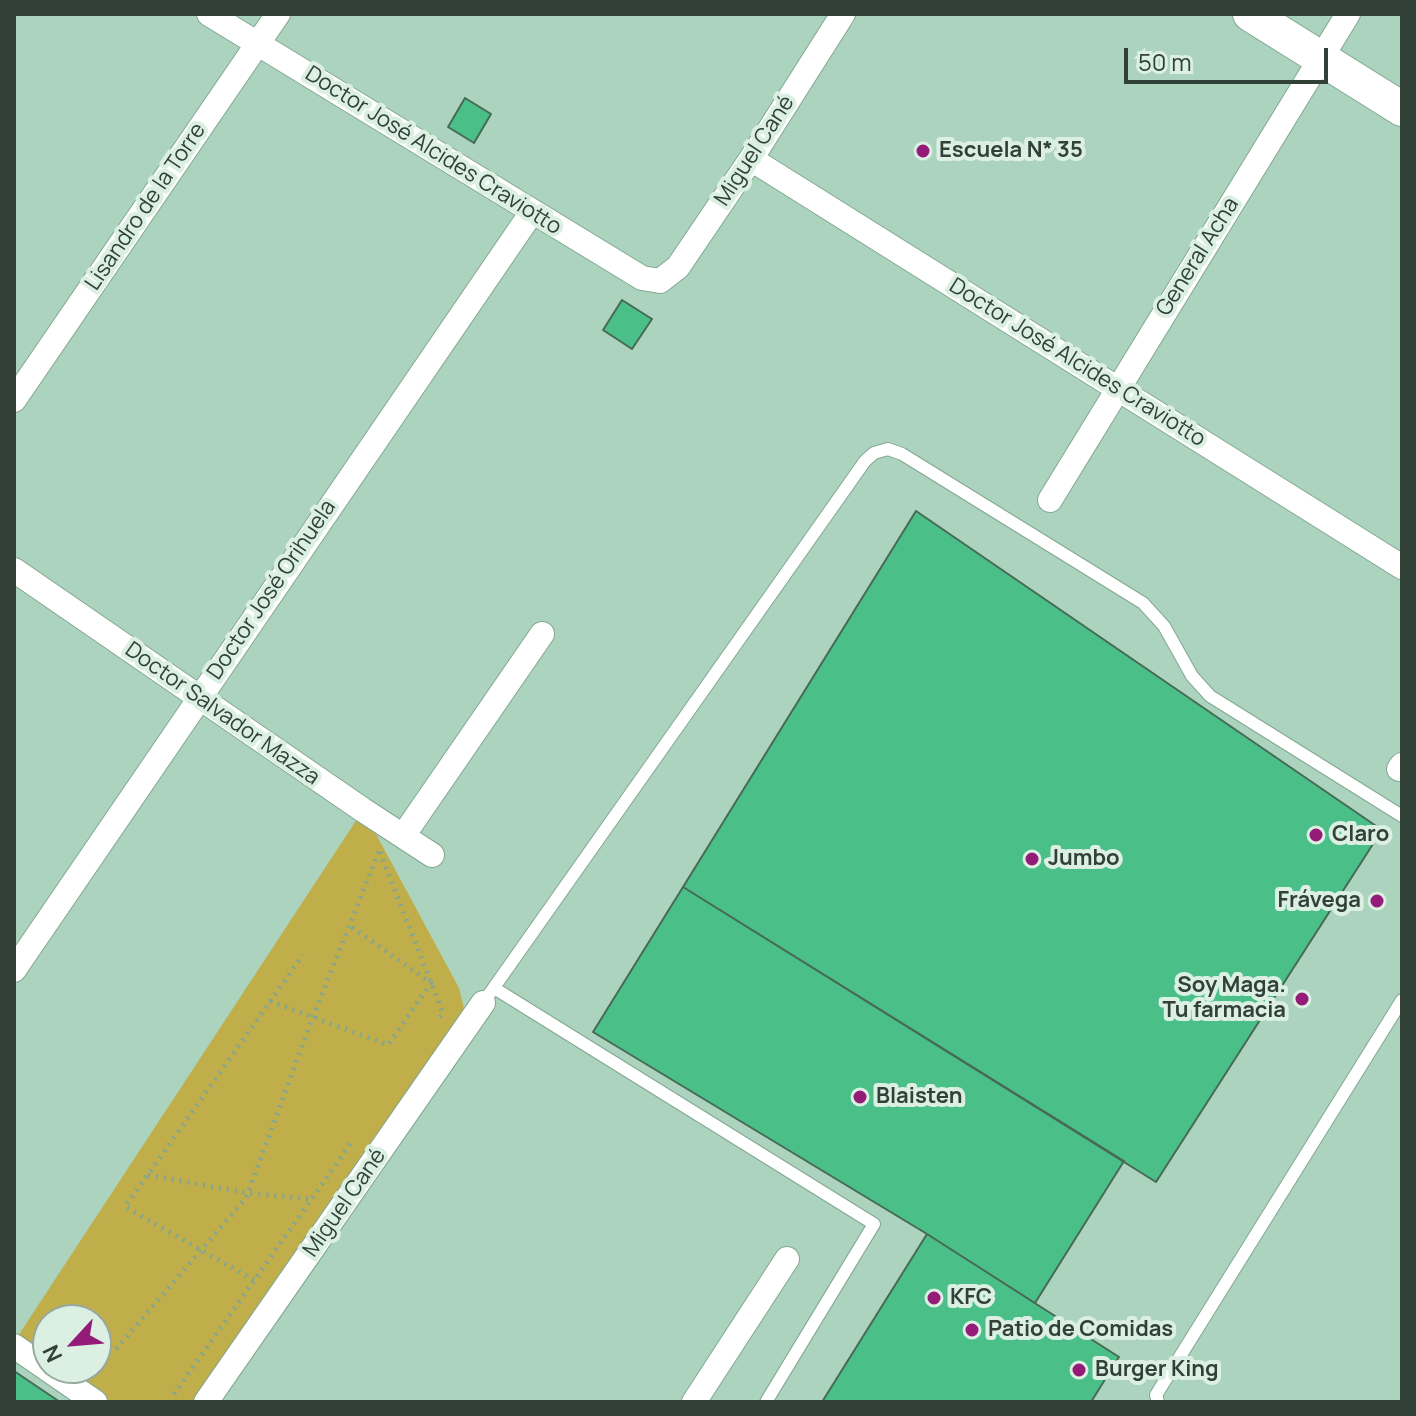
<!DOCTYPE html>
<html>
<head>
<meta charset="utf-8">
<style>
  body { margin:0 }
  #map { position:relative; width:1416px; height:1416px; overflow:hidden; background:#acd3bd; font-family:Manrope,sans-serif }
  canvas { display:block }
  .frame { position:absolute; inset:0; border:16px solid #314138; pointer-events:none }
  .north { position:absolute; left:32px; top:1304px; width:80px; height:80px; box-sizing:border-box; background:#dbefe3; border:2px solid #97a99f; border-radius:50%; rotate:244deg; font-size:22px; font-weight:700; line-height:32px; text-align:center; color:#314138 }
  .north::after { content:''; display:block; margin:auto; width:28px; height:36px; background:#941c78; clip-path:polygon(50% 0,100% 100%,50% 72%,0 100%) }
  .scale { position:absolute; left:1124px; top:48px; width:204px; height:36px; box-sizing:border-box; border:4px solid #314138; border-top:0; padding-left:10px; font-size:24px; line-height:28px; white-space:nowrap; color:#314138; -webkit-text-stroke:6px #dbefe3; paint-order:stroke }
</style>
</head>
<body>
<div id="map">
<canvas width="1416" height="1416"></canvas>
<div class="frame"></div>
<div class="north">N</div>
<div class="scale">50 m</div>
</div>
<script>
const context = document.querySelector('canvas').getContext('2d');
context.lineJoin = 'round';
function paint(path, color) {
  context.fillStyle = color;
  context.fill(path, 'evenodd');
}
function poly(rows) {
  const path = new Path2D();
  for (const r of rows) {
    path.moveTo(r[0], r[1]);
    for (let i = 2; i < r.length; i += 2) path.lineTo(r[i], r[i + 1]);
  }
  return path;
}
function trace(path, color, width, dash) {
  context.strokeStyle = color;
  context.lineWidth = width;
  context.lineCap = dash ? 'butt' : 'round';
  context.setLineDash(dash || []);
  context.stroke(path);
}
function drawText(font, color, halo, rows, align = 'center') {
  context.font = font + ' Manrope,sans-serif';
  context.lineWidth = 8;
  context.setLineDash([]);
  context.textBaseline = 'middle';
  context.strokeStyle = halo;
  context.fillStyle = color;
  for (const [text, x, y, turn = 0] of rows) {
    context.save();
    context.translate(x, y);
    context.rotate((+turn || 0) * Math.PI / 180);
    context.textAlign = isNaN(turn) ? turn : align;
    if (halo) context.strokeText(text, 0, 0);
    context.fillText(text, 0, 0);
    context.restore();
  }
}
paint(poly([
  [363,810,459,988,468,1025,206,1402,95,1402,14,1346,14,1342],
  [48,1320,96,1320,96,1368,48,1368]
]), '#bfae49');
const building = poly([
  [465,98,491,114,474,143,448,127,465,98],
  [622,300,652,319,632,349,603,330,622,300],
  [916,511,1382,830,1156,1182,683,887,916,511],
  [683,887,1124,1161,1035,1303,927,1234,593,1032,683,887],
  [927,1234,1119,1357,1091,1402,822,1402,927,1234],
  [14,1371,60,1402,14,1402,14,1371]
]);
paint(building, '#4abf88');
trace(building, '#466a56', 2);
const lane = poly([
  [494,988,874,1224,766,1402],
  [483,1003,865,461,874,453,888,449,902,454,1143,603,1164,626,1192,676,1210,696,1402,816],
  [1158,1402,1156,1395,1402,1000]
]);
const street = poly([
  [209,14,642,278,660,281,678,267,751,159,843,14],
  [751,159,1402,567],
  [14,400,278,14],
  [1050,500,1348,14],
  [14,570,363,810,432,855],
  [1399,769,1402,765],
  [403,836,542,634],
  [14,970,532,212],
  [14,1346,95,1402],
  [206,1402,483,1003],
  [694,1402,787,1259]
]);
const secondary = poly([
  [1250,14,1402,109]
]);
trace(lane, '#82a792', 14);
trace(street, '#82a792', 26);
trace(secondary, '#82a792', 36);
trace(poly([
  [380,852,443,1013,440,1017],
  [270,1001,388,1045,431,983,349,925],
  [148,1175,248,1193,311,1199],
  [254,1280,125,1207,303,955],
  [116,1349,246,1198,313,1017,379,851],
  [174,1394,351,1143]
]), '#85a593', 5, [2, 6]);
trace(lane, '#fff', 12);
trace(street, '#fff', 24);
trace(secondary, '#fff', 34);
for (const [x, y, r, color] of [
  [923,151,8,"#941c78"],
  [1316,835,8,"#941c78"],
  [1032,859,8,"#941c78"],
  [1377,901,8,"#941c78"],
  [1302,999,8,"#941c78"],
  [860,1097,8,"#941c78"],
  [934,1298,8,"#941c78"],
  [972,1330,8,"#941c78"],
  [1079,1370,8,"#941c78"]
]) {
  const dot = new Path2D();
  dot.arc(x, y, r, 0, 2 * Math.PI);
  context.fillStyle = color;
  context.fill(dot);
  trace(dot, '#dbefe3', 3);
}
drawText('22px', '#314138', '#dbefe3', [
  ["Doctor José Alcides Craviotto",433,151,32],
  ["Miguel Cané",755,151,-57],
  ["Lisandro de la Torre",146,207,-56],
  ["General Acha",1198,257,-58],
  ["Doctor José Alcides Craviotto",1077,363,32],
  ["Doctor José Orihuela",272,590,-56],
  ["Doctor Salvador Mazza",222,714,35],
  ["Miguel Cané",345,1203,-55]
]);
drawText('bold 22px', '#314138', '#dbefe3', [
  ["Escuela N* 35",939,151],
  ["Claro",1332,835],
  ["Jumbo",1048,859],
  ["Frávega",1361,901,"right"],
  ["Soy Maga.",1286,986,"right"],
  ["Tu farmacia",1286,1011,"right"],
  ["Blaisten",876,1097],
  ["KFC",950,1298],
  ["Patio de Comidas",988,1330],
  ["Burger King",1095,1370]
], 'left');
</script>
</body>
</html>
